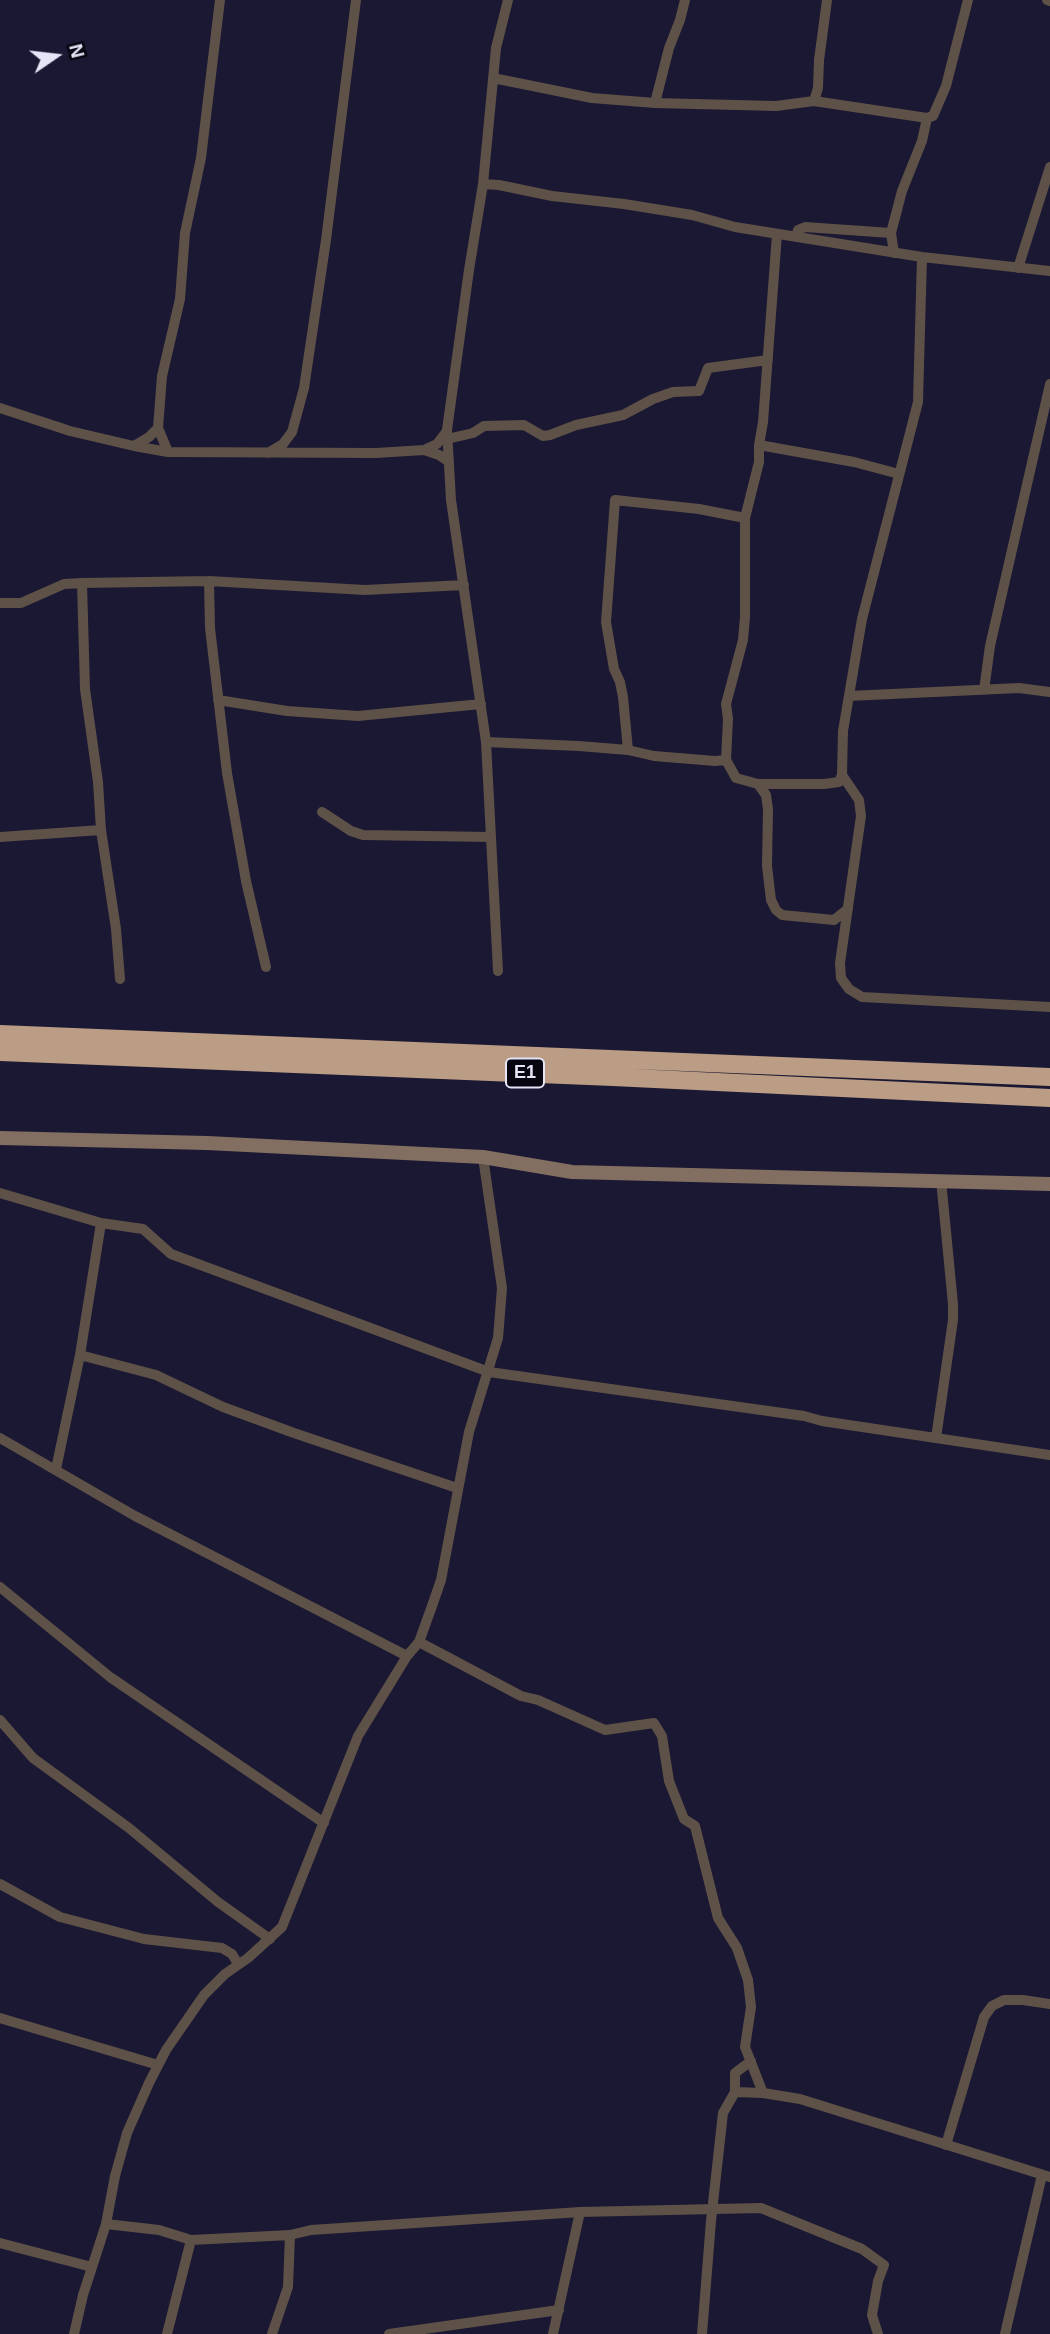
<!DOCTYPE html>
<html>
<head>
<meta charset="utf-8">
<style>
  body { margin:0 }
  #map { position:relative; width:1050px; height:2334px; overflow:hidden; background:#1a1832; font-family:Arial,sans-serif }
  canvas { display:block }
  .north { position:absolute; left:21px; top:21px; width:70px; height:70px; -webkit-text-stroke:5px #060510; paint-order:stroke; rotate:76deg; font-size:19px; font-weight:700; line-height:28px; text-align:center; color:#e5e5f7 }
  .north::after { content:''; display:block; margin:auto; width:24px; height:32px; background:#e5e5f7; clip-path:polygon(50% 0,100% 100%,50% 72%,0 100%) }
</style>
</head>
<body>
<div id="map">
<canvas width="1050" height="2334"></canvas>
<div class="north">N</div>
</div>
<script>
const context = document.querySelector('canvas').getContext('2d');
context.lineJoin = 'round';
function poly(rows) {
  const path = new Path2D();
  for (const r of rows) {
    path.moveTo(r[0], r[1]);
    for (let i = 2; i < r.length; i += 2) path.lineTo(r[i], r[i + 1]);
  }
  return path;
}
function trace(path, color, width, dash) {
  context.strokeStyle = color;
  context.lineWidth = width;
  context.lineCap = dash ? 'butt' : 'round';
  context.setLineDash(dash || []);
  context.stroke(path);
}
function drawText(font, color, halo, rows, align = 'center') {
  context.font = font + ' Arial,sans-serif';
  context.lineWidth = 5;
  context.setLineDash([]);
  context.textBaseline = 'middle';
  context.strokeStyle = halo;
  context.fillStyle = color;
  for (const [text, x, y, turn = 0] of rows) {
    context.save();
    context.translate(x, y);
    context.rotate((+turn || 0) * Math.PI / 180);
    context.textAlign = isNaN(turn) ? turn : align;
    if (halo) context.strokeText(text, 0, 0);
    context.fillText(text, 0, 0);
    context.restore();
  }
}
trace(poly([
  [1047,0,1050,1],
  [493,78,592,98,655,103,776,106,814,101,927,118],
  [814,101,818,88,819,60,827,0],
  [655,103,669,48,680,20,685,0],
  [483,184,499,185,552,196,624,204,692,215,735,227,922,257,1050,271],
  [796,237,798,230,805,227,891,233],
  [894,253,891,233,902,191,922,141,927,118,933,116,946,86,968,0],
  [922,257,918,402,862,619,843,731,842,775,859,800,861,816,840,963,841,978,849,989,862,997,1050,1007],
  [1018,268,1050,167],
  [0,408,70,431,134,446,168,452,376,453,424,450,439,455,448,461],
  [447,439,473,433,484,426,524,425,543,436,550,435,576,425,623,415,653,399,673,392,699,391,708,368,768,360],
  [759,445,763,422,777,234],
  [134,446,149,437,158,428],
  [424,450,437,444,447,431],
  [168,452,158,428,162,376,180,299,185,233,201,158,220,0],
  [268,453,283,444,292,432,304,388,326,240,356,0],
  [209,581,210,628,227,773,246,881,266,967],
  [82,583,85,689,98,782,101,830,116,929,120,979],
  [0,603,21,603,64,584,82,583,209,581,365,590,464,585],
  [984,690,990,646,1050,384],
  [849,696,1019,688,1050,692],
  [218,700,287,711,358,716,481,704],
  [486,742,579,746,628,750,654,756,715,761,726,760,736,778,758,784,824,784,839,782,842,775],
  [628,750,623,697,620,682,614,669,606,622,615,500,699,509,745,518,759,462,759,445,854,462,899,474],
  [726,760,728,719,726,704,743,640,745,617,745,518],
  [758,784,766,795,768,809,767,866,771,900,776,910,782,915,834,920,848,909],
  [322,812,351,831,363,835,491,837],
  [0,837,101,830],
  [498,971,486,742,451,500,447,430,469,270,483,184,496,48,508,0],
  [0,1193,101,1223,143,1229,171,1254,489,1372,804,1416,822,1421,1050,1455],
  [80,1355,156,1375,223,1407,294,1433,457,1488],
  [0,1438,135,1516,407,1656],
  [936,1438,953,1320,953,1304,941,1180],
  [56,1469,80,1355,101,1223],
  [0,1587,110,1677,324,1823],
  [419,1642,521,1696,538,1700,605,1730,654,1723,662,1736,669,1781,684,1819,695,1826,718,1918,737,1948,748,1980,751,2007,745,2047,763,2093],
  [0,1720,33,1758,129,1828,218,1902,270,1939],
  [0,1884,60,1917,144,1939,222,1948,232,1954,238,1964],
  [0,2018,158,2065],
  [735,2092,735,2073,751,2061],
  [946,2145,984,2017,992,2006,1004,2000,1023,2000,1050,2004],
  [106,2224,159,2230,191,2240,290,2235,311,2230,580,2212,761,2208,862,2249,884,2265,878,2281,872,2315,878,2334],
  [0,2243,92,2267],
  [74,2334,83,2295,106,2224,115,2176,127,2133,149,2083,166,2050,204,1995,225,1974,248,1958,282,1927,358,1736,407,1656,419,1642,432,1606,441,1580,469,1432,498,1338,502,1288,483,1157],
  [167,2334,191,2240],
  [272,2334,288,2287,290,2235],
  [389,2334,559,2310],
  [553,2334,580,2212],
  [702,2334,711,2221,723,2113,735,2092,763,2093,800,2099,1050,2177],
  [1005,2334,1042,2175]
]), '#5e5148', 10);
trace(poly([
  [0,1138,207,1143,483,1157,572,1172,1050,1184]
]), '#836f61', 14);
trace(poly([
  [0,1034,1050,1077],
  [0,1052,613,1077,1050,1098]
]), '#bb9c85', 18);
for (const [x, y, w] of [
  [525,1073,38]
]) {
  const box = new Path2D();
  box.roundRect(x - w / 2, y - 14.5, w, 29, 5);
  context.fillStyle = '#060510';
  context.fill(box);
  trace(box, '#e5e5f7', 2);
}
drawText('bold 18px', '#e5e5f7', null, [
  ["E1",525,1073]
]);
</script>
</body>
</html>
